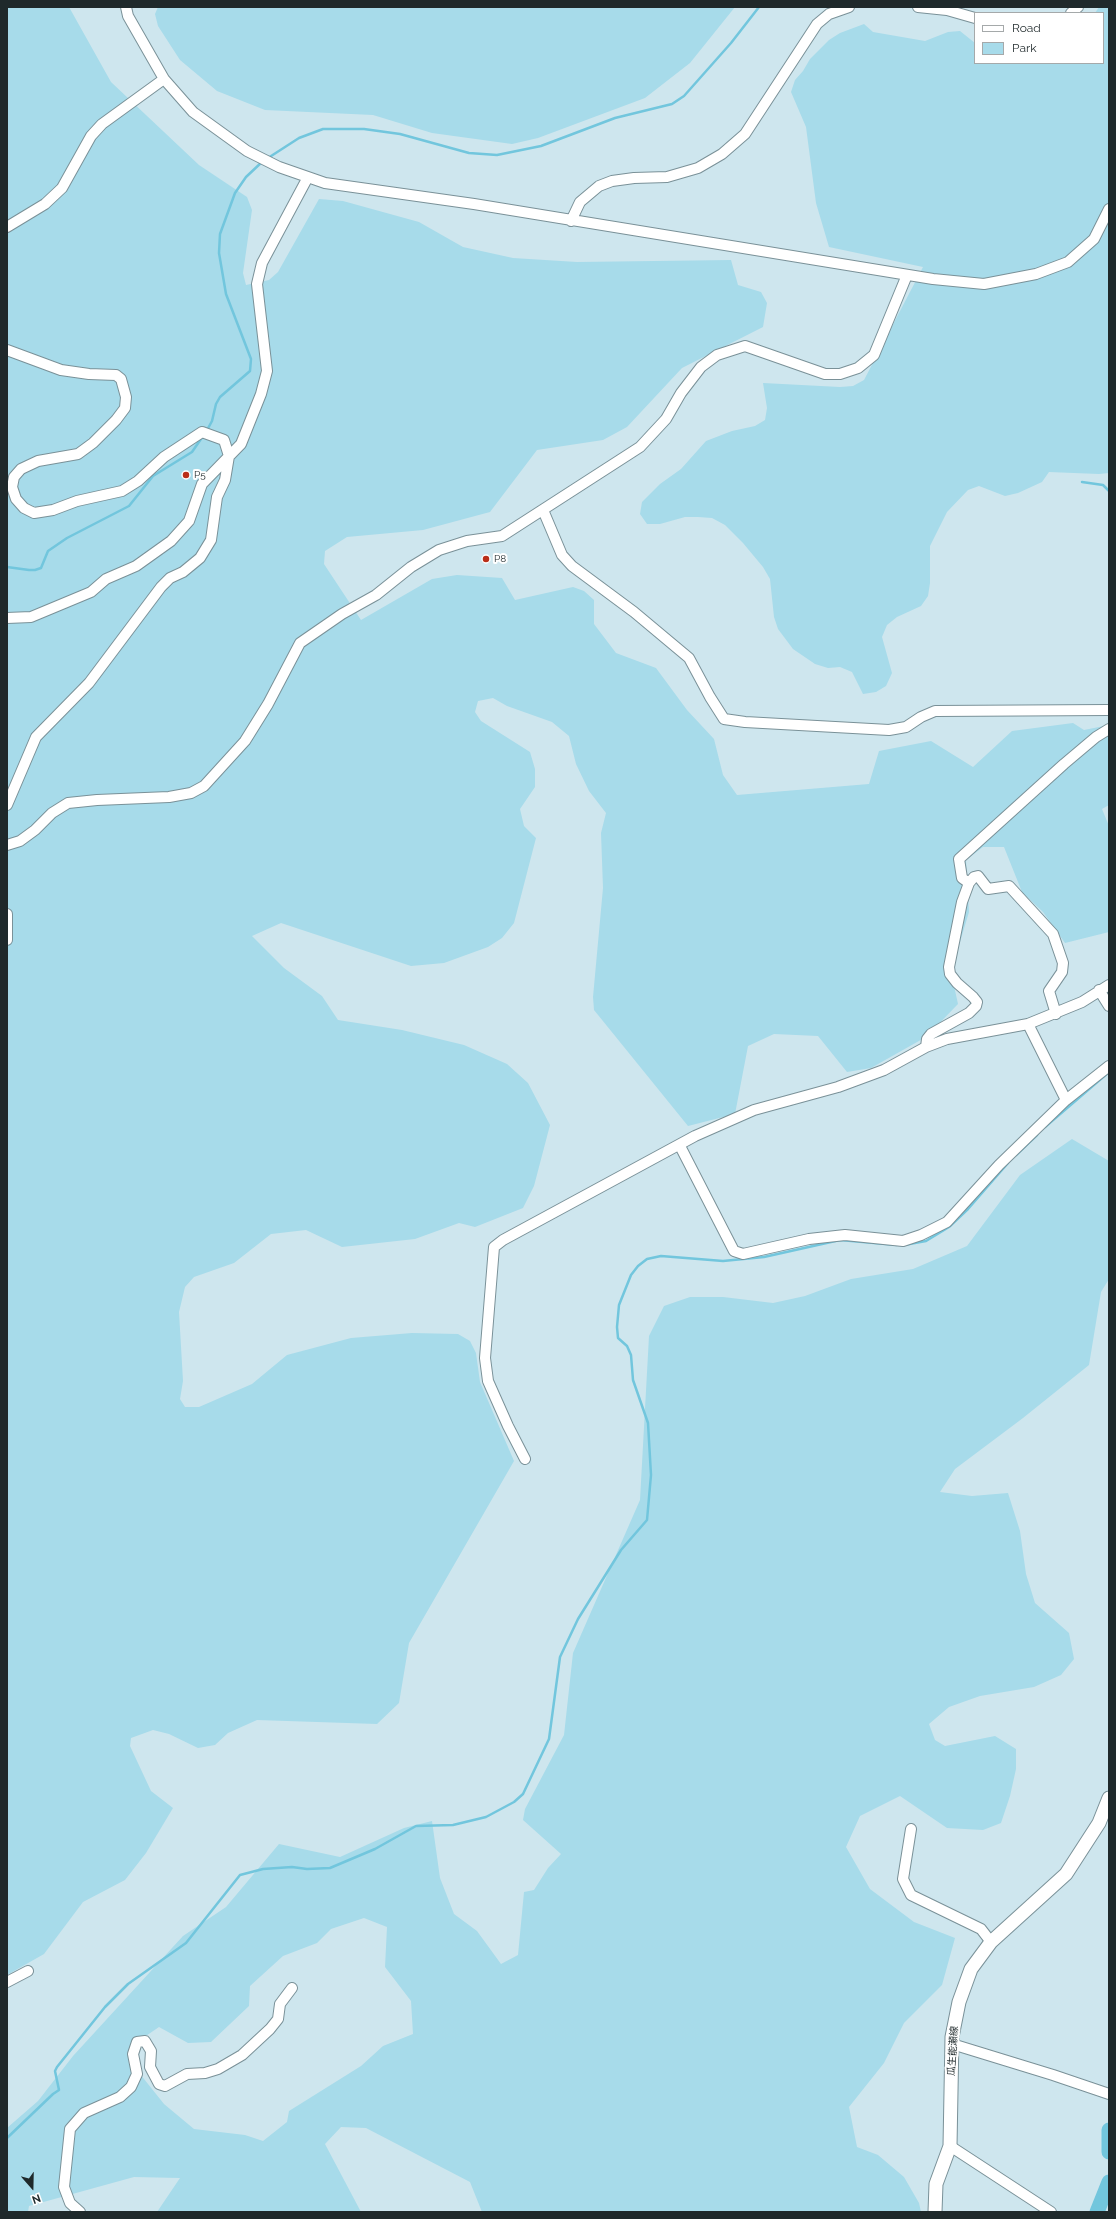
<!DOCTYPE html>
<html>
<head>
<meta charset="utf-8">
<style>
  body { margin:0 }
  #map { position:relative; width:1116px; height:2219px; overflow:hidden; background:#cee6ee; font-family:Raleway,sans-serif }
  canvas { display:block }
  .frame { position:absolute; inset:0; border:8px solid #1f292b; pointer-events:none }
  .legend { position:absolute; left:974px; top:12px; width:130px; height:52px; box-sizing:border-box; background:#fff; border:1px solid #a5a9aa; margin:0; padding:5px 7px; list-style:none; font-size:12px; color:#1f292b }
  .legend li { display:flex; align-items:center; gap:8px; height:20px }
  .legend b { width:20px; border:1px solid #a5a9aa }
  .north { position:absolute; left:12px; top:2167px; width:40px; height:40px; -webkit-text-stroke:3px #fff; paint-order:stroke; rotate:160deg; font-size:11px; font-weight:700; line-height:16px; text-align:center; color:#1f292b }
  .north::after { content:''; display:block; margin:auto; width:14px; height:18px; background:#1f292b; clip-path:polygon(50% 0,100% 100%,50% 72%,0 100%) }
</style>
</head>
<body>
<div id="map">
<canvas width="1116" height="2219"></canvas>
<div class="frame"></div>
<ul class="legend">
<li><b style="height:5px;background:#fff"></b>Road</li>
<li><b style="height:11px;background:#a7dbea"></b>Park</li>
</ul>
<div class="north">N</div>
</div>
<script>
const context = document.querySelector('canvas').getContext('2d');
context.lineJoin = 'round';
function paint(path, color) {
  context.fillStyle = color;
  context.fill(path, 'evenodd');
}
function poly(rows) {
  const path = new Path2D();
  for (const r of rows) {
    path.moveTo(r[0], r[1]);
    for (let i = 2; i < r.length; i += 2) path.lineTo(r[i], r[i + 1]);
  }
  return path;
}
function trace(path, color, width, dash) {
  context.strokeStyle = color;
  context.lineWidth = width;
  context.lineCap = dash ? 'butt' : 'round';
  context.setLineDash(dash || []);
  context.stroke(path);
}
function drawText(font, color, halo, rows, align = 'center') {
  context.font = font + ' Raleway,"Noto Sans JP",sans-serif';
  context.lineWidth = 4;
  context.setLineDash([]);
  context.textBaseline = 'middle';
  context.strokeStyle = halo;
  context.fillStyle = color;
  for (const [text, x, y, turn = 0] of rows) {
    context.save();
    context.translate(x, y);
    context.rotate((+turn || 0) * Math.PI / 180);
    context.textAlign = isNaN(turn) ? turn : align;
    if (halo) context.strokeText(text, 0, 0);
    context.fillText(text, 0, 0);
    context.restore();
  }
}
paint(poly([
  [7,7,69,7,111,82,199,165,247,197,252,210,243,273,246,285,269,280,278,272,319,199,343,201,419,222,463,247,513,258,577,262,731,260,738,285,761,292,767,303,763,327,682,368,627,427,603,440,537,450,490,512,423,530,347,537,325,551,324,564,361,620,432,579,457,575,502,578,515,600,573,587,584,591,594,600,594,624,616,653,656,668,687,710,714,739,723,775,737,795,869,784,879,751,931,741,973,767,1012,731,1073,723,1084,730,1109,725,1109,805,1102,809,1109,826,1109,932,1065,943,1043,912,1022,892,1004,847,983,847,966,860,969,912,951,972,958,1004,926,1037,871,1068,847,1072,818,1036,774,1034,748,1046,735,1114,688,1126,594,1010,593,997,603,888,601,833,606,813,589,791,576,764,569,736,552,722,507,706,493,698,478,701,475,712,481,721,530,752,535,769,535,787,520,809,524,826,536,838,514,923,502,938,488,947,444,963,411,966,281,923,252,936,284,968,322,996,338,1020,402,1030,464,1045,507,1064,528,1083,550,1125,534,1186,523,1208,475,1227,459,1223,415,1239,342,1247,306,1230,271,1234,234,1263,194,1277,185,1287,179,1312,183,1381,180,1399,185,1407,199,1407,252,1384,287,1355,351,1338,412,1333,458,1334,470,1341,476,1353,480,1382,514,1461,409,1643,399,1703,377,1724,257,1720,228,1733,215,1745,198,1748,169,1734,153,1730,131,1738,130,1746,151,1791,173,1808,146,1853,125,1880,83,1902,44,1954,7,1975],
  [158,7,735,7,690,63,645,98,538,138,512,144,432,133,373,115,265,110,217,91,180,60,158,26,155,14],
  [1099,7,1109,7,1109,473,1099,474,1049,472,1042,482,1018,493,1005,496,979,486,968,490,947,512,930,546,930,583,928,596,921,606,897,617,887,625,882,637,892,673,886,686,876,692,863,694,852,672,840,667,828,668,815,664,793,649,778,629,774,617,770,579,763,567,743,543,725,525,712,518,698,517,685,517,660,524,647,524,640,514,642,502,660,484,681,469,706,441,732,431,755,426,765,420,767,408,763,383,840,387,853,386,864,380,923,267,829,247,816,203,806,127,791,92,795,80,803,71,810,59,829,40,840,33,864,24,873,32,925,41,948,32,960,31,975,43,975,63,1103,63,1103,13,1095,13],
  [1072,1139,1109,1161,1109,1279,1101,1292,1089,1365,1023,1418,955,1469,940,1492,972,1496,1008,1493,1020,1531,1026,1574,1035,1603,1069,1633,1074,1659,1061,1675,1034,1687,980,1696,949,1707,929,1724,935,1740,945,1746,995,1736,1016,1749,1016,1769,1010,1796,1001,1823,983,1830,947,1828,900,1796,860,1816,846,1847,870,1889,914,1922,955,1938,942,1985,904,2023,884,2063,849,2107,857,2147,878,2155,904,2177,919,2203,921,2212,482,2212,470,2182,366,2128,341,2127,325,2144,361,2212,157,2212,180,2178,134,2177,29,2206,28,2212,7,2212,7,2128,38,2101,73,2056,183,1936,226,1907,279,1844,340,1857,404,1828,432,1821,440,1878,454,1914,477,1931,501,1964,518,1955,524,1892,534,1890,548,1868,561,1854,523,1820,525,1809,564,1735,573,1653,640,1500,649,1336,664,1306,690,1297,723,1297,773,1303,805,1296,851,1279,913,1269,967,1246,1020,1175],
  [364,1918,387,1927,385,1967,411,2001,413,2034,383,2046,361,2066,289,2111,287,2122,263,2141,245,2135,194,2129,164,2104,136,2069,137,2042,159,2027,188,2043,211,2042,249,2006,250,1986,283,1956,317,1943,331,1929]
]), '#a7dbea');
trace(poly([
  [268,158,299,138,323,129,364,129,400,134,469,153,497,155,541,146,615,118,672,104,684,96,731,43,759,7],
  [206,432,212,421,216,404,220,397,250,371,251,359,226,294,219,253,220,234,235,193,246,177,263,161],
  [1082,482,1103,485,1109,491],
  [7,567,29,570,35,570,41,568,48,551,67,538,129,506,153,476,192,452,203,436],
  [1045,1127,1109,1072],
  [1016,1155,1037,1135],
  [904,1245,926,1241,949,1227,968,1209,1008,1163],
  [7,2138,53,2094,59,2090,55,2071,57,2067,105,2007,128,1984,186,1943,240,1875,263,1869,292,1867,307,1869,330,1868,375,1849,416,1826,453,1825,486,1817,514,1802,523,1794,549,1739,560,1657,578,1619,621,1550,647,1520,651,1475,648,1423,633,1380,631,1355,627,1346,618,1338,617,1327,619,1305,631,1275,638,1266,647,1259,661,1256,723,1261,764,1257,840,1240,897,1245]
]), '#72c6dd', 2.5);
trace(poly([
  [1109,2130,1109,2152],
  [1097,2212,1109,2182]
]), '#72c6dd', 15);
const minor = poly([
  [126,7,128,16,164,79,193,112,247,151,279,167,325,183,474,204,933,279,984,284,1036,274,1068,262,1094,239,1109,209],
  [918,7,947,10,975,18],
  [1071,13,1078,7],
  [571,221,580,202,599,186,612,181,634,178,667,177,698,168,722,154,745,134,817,24,829,14,849,7],
  [7,227,45,204,62,188,91,136,102,124,164,79],
  [7,350,61,370,89,374,116,375,121,379,126,397,125,408,116,420,93,443,78,454,38,461,21,469,14,477,12,487,16,499,24,508,34,513,53,510,77,501,122,491,138,481,164,457,202,432,224,440,229,456,225,480,217,497,211,540,200,558,183,572,170,578,161,587,89,683,36,737,7,805],
  [543,510,562,555,572,566,634,612,689,658,710,697,724,719,745,722,889,730,906,727,921,717,935,711,1109,710],
  [7,618,31,617,91,592,106,579,136,566,171,541,189,521,202,484,241,444,261,394,267,371,257,284,262,263,308,177],
  [7,845,20,841,35,830,52,813,68,803,97,800,169,797,191,793,204,786,245,741,268,704,300,643,342,614,376,595,411,567,439,550,467,541,502,536,640,447,666,419,681,393,701,367,717,355,745,346,825,374,840,374,858,368,874,355,907,275],
  [969,883,962,878,959,859,1064,764,1096,737,1109,729],
  [7,914,7,940],
  [1099,990,1109,1006],
  [1028,1024,1066,1100],
  [926,1047,927,1039,931,1034,969,1013,976,1006,977,1002,973,997,957,983,950,974,949,967,962,902,969,883,974,877,978,876,988,889,1009,886,1053,934,1063,963,1062,972,1049,991,1056,1014],
  [680,1146,734,1251,743,1254,809,1239,845,1235,903,1241,921,1235,947,1222,999,1165,1066,1100,1109,1066],
  [525,1459,508,1426,488,1381,485,1358,494,1247,503,1240,695,1136,754,1110,838,1087,884,1070,926,1047,947,1039,1028,1024,1082,1002,1109,985],
  [911,1829,903,1879,911,1895,981,1929,991,1942],
  [7,1982,28,1971],
  [952,2044,1053,2075,1109,2094],
  [950,2146,1051,2212],
  [80,2212,70,2203,64,2187,70,2129,84,2113,120,2097,131,2087,137,2074,133,2054,137,2042,145,2041,151,2051,150,2067,159,2084,165,2086,187,2074,205,2073,218,2069,242,2055,270,2029,278,2019,280,2004,292,1988]
]);
const major = poly([
  [935,2212,936,2184,950,2146,952,2037,959,2002,971,1969,991,1942,1066,1874,1099,1823,1109,1798]
]);
trace(minor, '#7a9198', 12);
trace(major, '#7a9198', 15);
trace(minor, '#fff', 10);
trace(major, '#fff', 13);
for (const [x, y, r, color] of [
  [186,475,4,"#ba2e18"],
  [486,559,4,"#ba2e18"]
]) {
  const dot = new Path2D();
  dot.arc(x, y, r, 0, 2 * Math.PI);
  context.fillStyle = color;
  context.fill(dot);
  trace(dot, '#fff', 1.5);
}
drawText('10px', '#1f292b', '#fff', [
  ["P5",194,475],
  ["P8",494,559]
], 'left');
drawText('10px', '#1f292b', '#fff', [
  ["瓜生能瀬線",953,2051,-86]
]);
</script>
</body>
</html>
